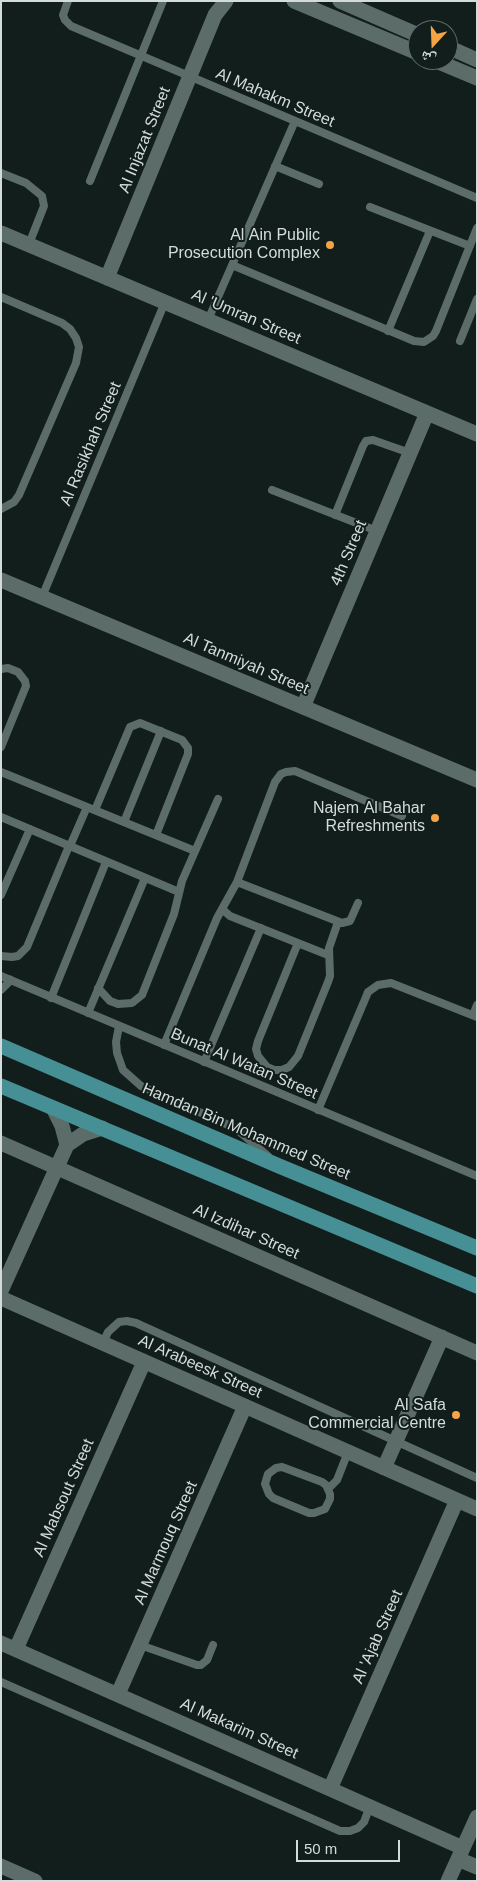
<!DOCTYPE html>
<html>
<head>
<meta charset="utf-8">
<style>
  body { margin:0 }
  #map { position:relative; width:478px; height:1882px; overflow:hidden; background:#111e1c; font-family:Helvetica,"Noto Naskh Arabic",sans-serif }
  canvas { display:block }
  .frame { position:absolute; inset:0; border:2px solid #d3dcda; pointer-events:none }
  .north { position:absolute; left:408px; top:20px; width:50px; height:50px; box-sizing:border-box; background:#111e1c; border:1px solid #5f6a68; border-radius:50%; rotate:200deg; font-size:14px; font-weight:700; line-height:20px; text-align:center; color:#d3dcda }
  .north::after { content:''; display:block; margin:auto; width:18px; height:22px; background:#f4a345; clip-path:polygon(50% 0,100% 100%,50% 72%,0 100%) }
  .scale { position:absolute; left:296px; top:1840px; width:104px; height:22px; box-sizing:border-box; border:2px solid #d3dcda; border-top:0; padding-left:6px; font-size:15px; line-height:18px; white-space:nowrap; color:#d3dcda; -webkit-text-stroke:4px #111e1c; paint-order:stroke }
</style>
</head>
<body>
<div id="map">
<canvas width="478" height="1882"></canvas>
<div class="frame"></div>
<div class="north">ش</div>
<div class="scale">50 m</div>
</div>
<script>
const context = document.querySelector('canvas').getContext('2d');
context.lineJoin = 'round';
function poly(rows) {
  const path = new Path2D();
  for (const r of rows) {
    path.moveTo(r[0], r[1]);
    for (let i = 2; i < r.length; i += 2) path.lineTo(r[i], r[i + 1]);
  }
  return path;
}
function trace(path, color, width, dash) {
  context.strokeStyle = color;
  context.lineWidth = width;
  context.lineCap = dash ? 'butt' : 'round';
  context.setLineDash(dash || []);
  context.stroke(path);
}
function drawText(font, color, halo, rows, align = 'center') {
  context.font = font + ' Helvetica,sans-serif';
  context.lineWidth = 4;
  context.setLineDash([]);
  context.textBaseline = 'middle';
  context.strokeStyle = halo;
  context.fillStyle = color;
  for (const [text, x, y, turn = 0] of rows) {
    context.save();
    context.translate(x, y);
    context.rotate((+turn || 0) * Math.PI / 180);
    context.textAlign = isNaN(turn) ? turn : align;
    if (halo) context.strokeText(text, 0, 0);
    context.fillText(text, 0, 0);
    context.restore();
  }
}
trace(poly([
  [68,1,63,15,65,20,71,26,477,198],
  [275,166,319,184],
  [1,173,26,183,42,196,44,206,29,244],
  [90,181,163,1],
  [370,207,470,246],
  [232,265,414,341,424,342,433,336,436,331,477,228],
  [1,297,62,323,70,329,76,338,79,347,76,363,19,495,14,502,1,509],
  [208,320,295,121],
  [388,331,430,231],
  [460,341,477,299],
  [272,490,377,531],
  [335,515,363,446,366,441,373,440,410,453],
  [42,597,165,302],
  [1,669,8,668,18,672,25,681,26,686,1,747],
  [1,772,195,851],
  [95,810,130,727,140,723,182,740,188,748,188,754,156,835],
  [1,817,179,892],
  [124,822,161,731],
  [70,846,87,807],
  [237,882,342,923,350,921,358,903],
  [1,895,30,829],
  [222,909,230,916,328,955],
  [298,943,258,1041,256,1049,258,1056,267,1067,274,1070,282,1070,289,1067,298,1056,328,982,330,976,329,948,338,922],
  [1,956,12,957,18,956,27,947,69,846],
  [1,976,477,1176],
  [98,988,110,1001,118,1004,132,1003,142,995,174,914,182,881,218,799],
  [1,990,11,980],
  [51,998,106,862],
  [88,1013,145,878],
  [473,1015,477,1005],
  [119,1026,116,1042,117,1053,123,1070,141,1086,235,1128,268,1156],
  [164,1045,217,918,237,882,275,782,281,774,286,772,295,771,402,816],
  [204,1062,261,928],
  [318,1110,366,997,368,992,378,985,391,983,477,1017],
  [103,1343,108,1332,119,1322,127,1321,136,1323,477,1478],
  [282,1467,322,1482,326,1485,330,1494,330,1499,325,1509,314,1513,309,1513,273,1498,269,1494,265,1484,268,1474,276,1468,282,1467],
  [328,1489,337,1480,348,1452],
  [140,1645,197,1665,201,1665,207,1660,213,1645],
  [1,1682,340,1831,350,1831,358,1828,364,1822,370,1806]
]), '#5c6c69', 8);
trace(poly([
  [1,233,477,434],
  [107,278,215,15,226,1],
  [1,580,477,780],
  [303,707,427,413],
  [53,1108,62,1126,67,1145],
  [1,1143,477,1353],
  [1,1291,67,1145,83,1134,102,1128],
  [1,1298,477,1509],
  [384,1468,442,1337],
  [1,1643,463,1848],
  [16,1649,144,1362],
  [118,1694,245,1406],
  [330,1789,457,1500],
  [458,1859,477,1867],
  [1,1866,35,1881],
  [448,1881,477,1817]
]), '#5c6c69', 15);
trace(poly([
  [294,1,418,53],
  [340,1,418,35],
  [448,47,477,60],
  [434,60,477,78]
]), '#5c6c69', 15);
trace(poly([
  [1,1046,279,1166,477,1248],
  [1,1086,477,1286]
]), '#468f95', 15);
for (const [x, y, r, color] of [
  [330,245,5,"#f4a345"],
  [435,818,5,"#f4a345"],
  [456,1415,5,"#f4a345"]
]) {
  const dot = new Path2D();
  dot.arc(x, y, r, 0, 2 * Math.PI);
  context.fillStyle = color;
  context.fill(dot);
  trace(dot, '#111e1c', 2);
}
drawText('16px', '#d3dcda', '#111e1c', [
  ["Al Mahakm Street",275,98,23],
  ["Al Injazat Street",145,140,-68],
  ["Al 'Umran Street",246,317,23],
  ["Al Rasikhah Street",91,444,-67],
  ["4th Street",349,553,-67],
  ["Al Tanmiyah Street",246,664,23],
  ["Bunat Al Watan Street",244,1064,23],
  ["Hamdan Bin Mohammed Street",246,1132,23],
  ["Al Izdihar Street",246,1232,24],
  ["Al Arabeesk Street",200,1367,24],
  ["Al Mabsout Street",64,1498,-66],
  ["Al Marmouq Street",166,1543,-66],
  ["Al 'Ajab Street",378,1637,-66],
  ["Al Makarim Street",239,1729,24]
]);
drawText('16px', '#d3dcda', '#111e1c', [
  ["Al Ain Public",320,236],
  ["Prosecution Complex",320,254],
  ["Najem Al Bahar",425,809],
  ["Refreshments",425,827],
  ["Al Safa",446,1406],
  ["Commercial Centre",446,1424]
], 'right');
</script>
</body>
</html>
